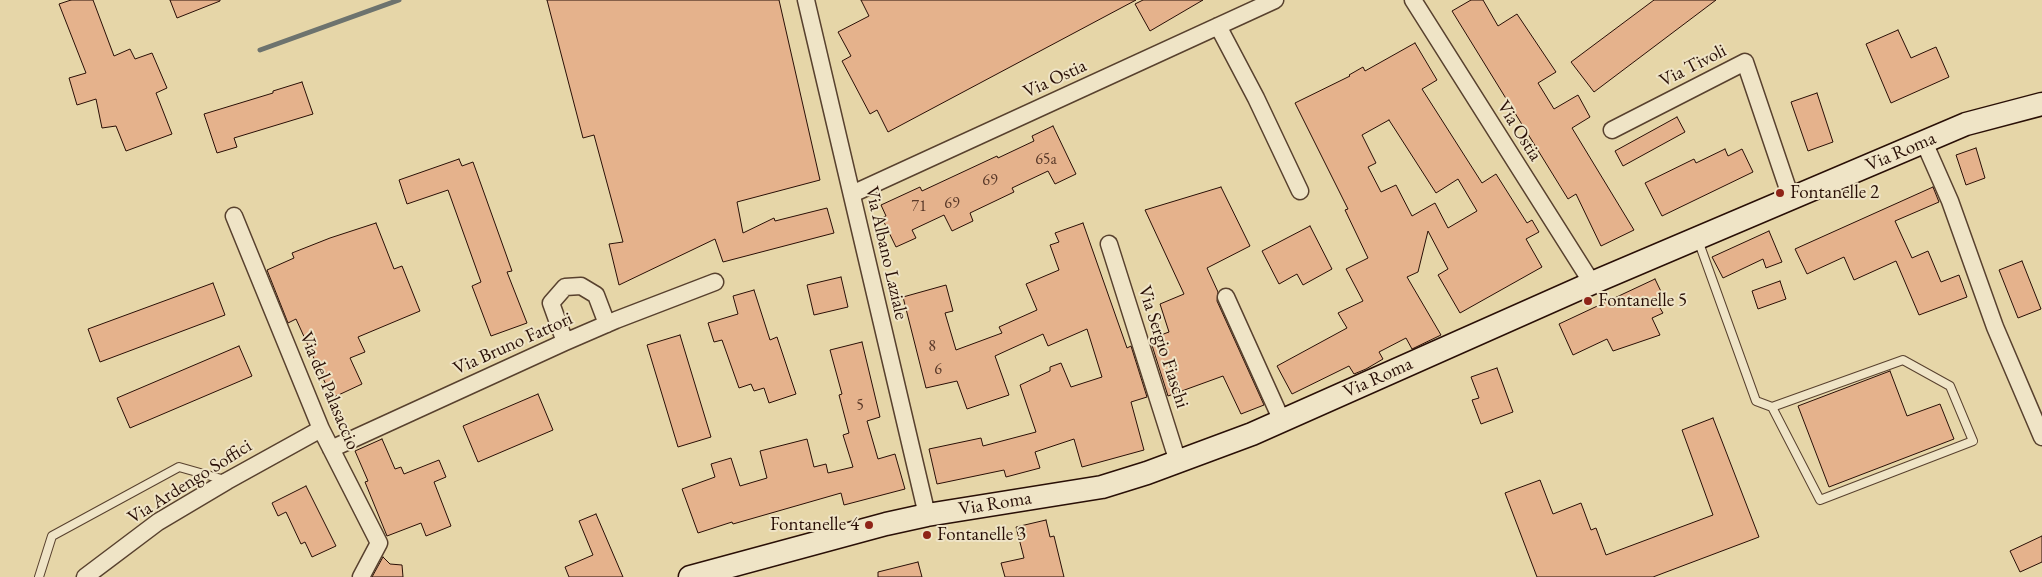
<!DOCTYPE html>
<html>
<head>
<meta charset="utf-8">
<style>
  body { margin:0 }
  canvas { display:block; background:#e6d6a8 }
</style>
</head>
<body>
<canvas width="2042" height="577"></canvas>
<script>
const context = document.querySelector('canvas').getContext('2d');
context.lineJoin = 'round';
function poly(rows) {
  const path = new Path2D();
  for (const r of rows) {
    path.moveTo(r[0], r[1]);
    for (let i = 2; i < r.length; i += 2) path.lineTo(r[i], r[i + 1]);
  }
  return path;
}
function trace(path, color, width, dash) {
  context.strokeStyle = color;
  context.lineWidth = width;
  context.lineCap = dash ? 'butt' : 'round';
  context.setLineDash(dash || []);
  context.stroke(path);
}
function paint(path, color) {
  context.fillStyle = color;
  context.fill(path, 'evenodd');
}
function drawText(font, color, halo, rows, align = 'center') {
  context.font = font + ' "EB Garamond",serif';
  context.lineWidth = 4;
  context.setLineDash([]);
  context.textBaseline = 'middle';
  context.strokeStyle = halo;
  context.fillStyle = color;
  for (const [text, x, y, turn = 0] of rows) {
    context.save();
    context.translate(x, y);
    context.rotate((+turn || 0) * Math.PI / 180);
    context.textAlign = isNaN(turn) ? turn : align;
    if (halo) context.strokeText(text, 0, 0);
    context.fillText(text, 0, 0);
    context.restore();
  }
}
trace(poly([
  [260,50,399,0]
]), '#6d736e', 5);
const building = poly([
  [71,0,93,0,114,56,130,49,135,59,152,53,167,88,156,93,172,134,126,151,116,126,102,128,96,99,77,105,69,78,86,73,59,4,71,0],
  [170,0,220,0,220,1,177,18,170,0],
  [547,0,779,0,820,180,737,202,743,233,774,218,775,221,827,208,834,233,723,262,715,239,619,285,609,244,623,242,594,135,583,138,547,0],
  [861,0,1136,0,888,132,877,110,870,114,842,61,851,56,838,32,869,16,861,0],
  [1143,0,1203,0,1150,31,1135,4,1143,0],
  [1471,0,1483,0,1498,26,1517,14,1556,72,1538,83,1554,109,1578,95,1590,117,1572,128,1634,230,1601,246,1576,194,1568,199,1452,11,1471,0],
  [1654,0,1716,0,1594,92,1571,62,1654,0],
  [1898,30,1911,58,1936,47,1949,77,1891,103,1866,44,1898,30],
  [1415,43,1437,80,1422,89,1482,183,1496,174,1527,223,1532,220,1539,232,1526,239,1542,267,1460,313,1438,275,1448,269,1428,231,1418,272,1407,277,1441,335,1412,349,1406,338,1379,352,1383,359,1366,369,1354,374,1349,366,1292,394,1277,366,1347,328,1338,313,1363,301,1346,269,1368,258,1345,210,1348,209,1295,103,1350,76,1349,75,1363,67,1365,71,1415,43],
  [1389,120,1436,193,1458,179,1477,211,1448,228,1435,203,1412,216,1396,185,1381,192,1368,167,1376,163,1362,135,1389,120],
  [302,82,313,114,234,138,237,147,217,153,204,114,273,93,273,91,302,82],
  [1817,93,1833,142,1808,151,1791,102,1817,93],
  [1677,117,1685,132,1623,166,1615,151,1677,117],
  [1053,126,1076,174,1055,184,1048,171,1012,188,1014,192,970,213,973,221,952,231,944,215,912,230,916,238,896,247,882,218,886,216,881,205,920,187,922,191,997,156,998,158,1034,141,1032,136,1053,126],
  [1976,148,1985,178,1966,185,1956,155,1976,148],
  [1725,149,1728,156,1742,149,1753,172,1662,216,1645,183,1694,159,1696,163,1725,149],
  [459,159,462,166,473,162,512,271,507,272,527,323,491,336,472,286,481,282,448,190,407,204,399,180,459,159],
  [1221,187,1250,246,1207,268,1218,292,1217,301,1264,405,1241,414,1223,376,1168,396,1150,339,1169,332,1160,304,1184,294,1145,210,1221,187],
  [1933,187,1939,202,1895,221,1912,258,1928,251,1941,282,1959,275,1967,297,1919,315,1896,261,1854,280,1844,257,1807,274,1795,249,1933,187],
  [376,223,394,269,402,266,420,311,358,337,365,352,350,358,362,384,332,398,296,319,288,323,267,270,294,258,292,253,330,238,376,223],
  [1083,223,1127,348,1131,346,1147,397,1131,402,1144,450,1082,467,1074,439,1035,452,1040,468,1006,477,1004,470,937,484,929,449,981,438,983,446,1036,432,1020,385,1050,371,1050,367,1061,363,1071,387,1102,377,1087,329,1048,346,1043,334,995,356,1009,395,967,409,957,381,926,388,903,297,946,285,953,311,945,313,956,350,1002,333,999,327,1037,310,1026,284,1059,270,1050,245,1059,242,1055,233,1083,223],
  [1310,226,1332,269,1303,285,1297,274,1279,284,1262,251,1310,226],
  [1769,231,1782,262,1766,268,1763,259,1723,278,1712,257,1769,231],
  [2022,261,2041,309,2018,318,1999,270,2022,261],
  [841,277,848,307,814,315,807,285,841,277],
  [1655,279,1667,304,1660,308,1663,313,1652,318,1660,335,1613,351,1607,339,1573,355,1559,324,1655,279],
  [1780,281,1786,299,1758,309,1752,291,1780,281],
  [213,283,225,315,100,362,88,329,213,283],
  [754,290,770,340,777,337,796,394,769,403,764,388,754,391,751,384,739,388,722,340,714,342,708,323,738,314,733,296,754,290],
  [680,335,711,437,678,447,647,345,680,335],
  [862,342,880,417,867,421,878,459,895,454,905,489,844,505,841,493,733,524,732,522,698,533,682,489,715,477,711,464,731,458,740,486,767,478,760,451,807,439,814,467,826,464,828,473,853,467,843,435,849,433,839,395,842,394,830,350,862,342],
  [239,346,252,376,130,428,117,398,239,346],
  [1497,368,1513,412,1481,424,1472,400,1479,398,1471,377,1497,368],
  [1890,371,1907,416,1940,404,1954,439,1829,487,1798,406,1890,371],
  [538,394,553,430,478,462,463,426,538,394],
  [1713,418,1759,537,1653,577,1537,577,1505,493,1540,480,1553,514,1581,503,1591,530,1596,528,1606,555,1713,515,1682,430,1713,418],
  [382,439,395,469,401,467,404,474,439,460,446,477,434,482,451,526,426,536,421,523,387,536,365,482,368,481,355,451,382,439],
  [306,486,336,546,312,557,305,542,301,544,286,512,278,516,272,503,306,486],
  [596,514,623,577,569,577,565,567,593,555,579,521,596,514],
  [1046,520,1050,537,1054,536,1064,577,1005,577,1001,563,1024,558,1016,527,1046,520],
  [2042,536,2042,562,2020,572,2010,551,2042,536],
  [383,557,390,564,402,565,403,577,372,577,383,557],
  [918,562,922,577,878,577,878,572,918,562]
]);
paint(building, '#e5b28c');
trace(building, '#290f06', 1);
const service = poly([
  [1698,240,1756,401,1772,407,1820,500,1973,441,1950,386,1903,360,1772,407],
  [39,577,52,536,179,467,225,480]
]);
const minor = poly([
  [806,0,927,515],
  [1413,0,1592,283],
  [1218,26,1256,98,1300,191],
  [1612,130,1745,62,1791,198],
  [1924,142,1950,201,1995,327,2042,437],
  [852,194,1275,0],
  [234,216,321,429,379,543,361,577],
  [1109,244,1178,462],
  [1226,297,1282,421],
  [565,342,551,303,565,287,581,286,596,295,607,324],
  [331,449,565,342,616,320,715,282],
  [85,577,158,522,227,481,321,429]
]);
const secondary = poly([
  [690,577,886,524,927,515,1102,487,1147,473,1252,434,1592,283,1966,124,2042,104]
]);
trace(service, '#58412e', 10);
trace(minor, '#58412e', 19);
trace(secondary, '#290f06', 25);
trace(service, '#efe4c6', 8);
trace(minor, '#efe4c6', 16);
trace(secondary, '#efe4c6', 22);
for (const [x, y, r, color] of [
  [1780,193,5,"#8f2418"],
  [1588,301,5,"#8f2418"],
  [869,525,5,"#8f2418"],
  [927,535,5,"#8f2418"]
]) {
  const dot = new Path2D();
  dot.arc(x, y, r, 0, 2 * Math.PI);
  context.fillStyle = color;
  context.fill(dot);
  trace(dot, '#efe4c6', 2);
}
drawText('16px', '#583828', null, [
  ["65a",1046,160],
  ["69",990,181],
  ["69",952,204],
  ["71",919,207],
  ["8",932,347],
  ["6",938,370],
  ["5",860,406]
]);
drawText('19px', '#290f06', '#efe4c6', [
  ["Via Tivoli",1693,66,-27],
  ["Via Ostia",1055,79,-25],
  ["Via Ostia",1519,131,58],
  ["Via Roma",1901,152,-23],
  ["Via Albano Laziale",886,253,77],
  ["Via Bruno Fattori",513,344,-24],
  ["Via Sergio Fiaschi",1163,347,72],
  ["Via Roma",1378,378,-24],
  ["Via del Palasaccio",329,391,67],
  ["Via Ardengo Soffici",190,482,-32],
  ["Via Roma",995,504,-9]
]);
drawText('19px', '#290f06', '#efe4c6', [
  ["Fontanelle 2",1790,193],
  ["Fontanelle 5",1598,301],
  ["Fontanelle 4",859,525,"right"],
  ["Fontanelle 3",937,535]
], 'left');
</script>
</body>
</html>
